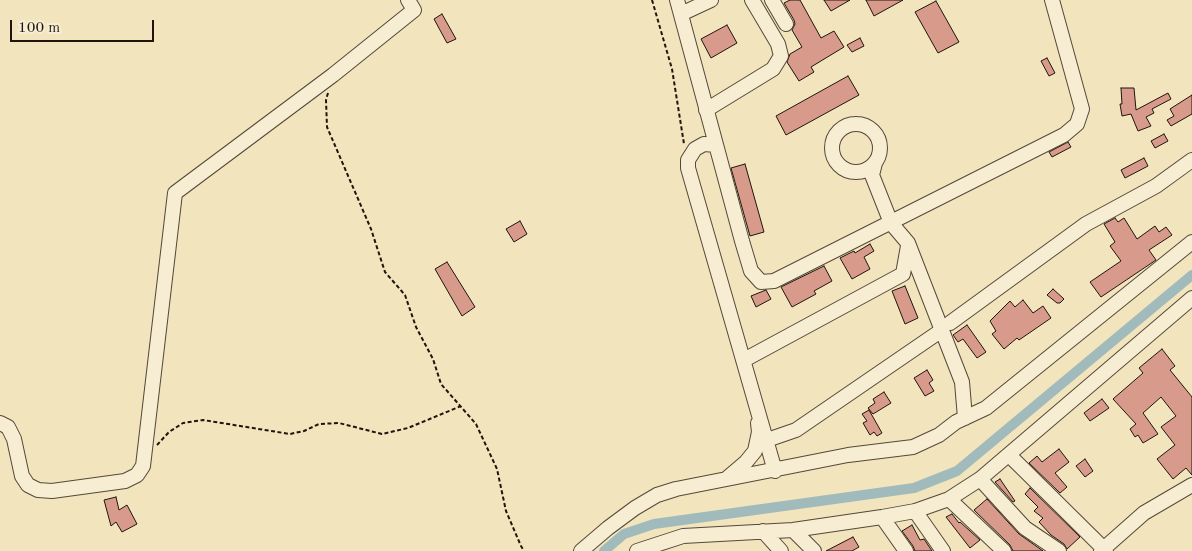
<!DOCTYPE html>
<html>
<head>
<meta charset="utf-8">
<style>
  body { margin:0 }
  #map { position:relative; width:1192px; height:551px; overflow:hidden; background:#f2e4bc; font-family:"Old Standard TT",serif }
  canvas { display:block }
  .scale { position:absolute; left:10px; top:20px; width:144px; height:22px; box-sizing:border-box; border:2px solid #1e150d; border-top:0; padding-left:6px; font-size:15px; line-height:18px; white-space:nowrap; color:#1e150d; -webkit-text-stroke:4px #f7edd3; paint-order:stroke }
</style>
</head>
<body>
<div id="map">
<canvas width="1192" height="551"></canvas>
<div class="scale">100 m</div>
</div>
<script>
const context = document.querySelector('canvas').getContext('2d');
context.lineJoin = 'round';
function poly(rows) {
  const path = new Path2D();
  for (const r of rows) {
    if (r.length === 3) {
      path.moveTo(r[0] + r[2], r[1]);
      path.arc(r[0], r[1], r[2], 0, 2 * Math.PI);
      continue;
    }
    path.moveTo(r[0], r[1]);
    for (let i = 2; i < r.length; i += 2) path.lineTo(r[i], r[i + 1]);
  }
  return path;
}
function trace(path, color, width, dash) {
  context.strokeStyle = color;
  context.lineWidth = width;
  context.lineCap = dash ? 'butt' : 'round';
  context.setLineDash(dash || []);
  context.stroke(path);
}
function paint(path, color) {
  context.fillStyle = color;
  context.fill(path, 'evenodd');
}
trace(poly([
  [604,551,624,534,654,524,914,488,957,471,1192,275]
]), '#a1bbbd', 10);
const building = poly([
  [790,0,800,0,821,38,834,31,844,47,811,67,814,72,799,81,787,62,790,54,802,47,792,30,795,24,794,20,784,3,790,0],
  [824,0,850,0,831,11,824,0],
  [866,0,903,0,874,16,866,0],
  [936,1,959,42,938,53,915,12,936,1],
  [442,14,456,39,447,43,434,19,442,14],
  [727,25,737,43,711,58,701,39,727,25],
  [860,38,864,46,852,52,847,45,860,38],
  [1047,58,1055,73,1049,76,1041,61,1047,58],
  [848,76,859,95,786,135,776,116,848,76],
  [1121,88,1134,88,1136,110,1168,93,1171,99,1152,109,1154,113,1146,117,1151,126,1138,131,1131,114,1122,116,1120,104,1122,104,1121,88],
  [1192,95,1192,114,1171,126,1167,120,1174,116,1170,109,1192,95],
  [1164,134,1168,141,1155,148,1151,141,1164,134],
  [1068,142,1071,147,1052,157,1049,152,1068,142],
  [1144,158,1148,166,1125,178,1121,170,1144,158],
  [745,164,764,232,750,236,731,168,745,164],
  [1115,218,1118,222,1124,218,1137,239,1155,226,1159,232,1166,227,1172,235,1149,250,1156,260,1101,297,1090,282,1121,261,1110,246,1115,242,1104,224,1115,218],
  [520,221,527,234,514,242,506,229,520,221],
  [870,244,874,251,864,257,870,269,852,279,840,258,854,251,855,253,870,244],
  [447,262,475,307,462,316,435,269,447,262],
  [824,266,832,281,814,291,816,294,792,307,781,287,824,266],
  [905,286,918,318,905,324,892,291,905,286],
  [1053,289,1064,299,1060,303,1057,303,1047,295,1053,289],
  [766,290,771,299,756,307,751,296,766,290],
  [1023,300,1033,313,1043,306,1051,318,1019,340,1017,338,1004,349,992,334,996,331,990,321,1010,301,1015,307,1023,300],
  [967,325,986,352,977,358,963,339,958,342,953,335,967,325],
  [1162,349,1175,366,1170,370,1192,397,1192,475,1186,468,1173,479,1157,459,1175,445,1161,427,1176,416,1161,397,1143,413,1158,434,1143,443,1138,435,1135,437,1130,429,1136,424,1113,399,1143,373,1139,368,1162,349],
  [927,370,933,380,929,383,934,391,925,396,914,378,927,370],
  [884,392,891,403,873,414,868,408,875,403,873,399,884,392],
  [1102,399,1109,408,1090,421,1084,413,1102,399],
  [869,410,882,433,877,436,874,432,870,435,863,423,867,421,862,414,869,410],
  [1059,449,1069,462,1055,473,1067,487,1060,493,1029,463,1037,456,1042,462,1059,449],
  [1085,459,1093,471,1085,477,1076,466,1085,459],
  [1000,479,1015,501,1013,502,995,482,1000,479],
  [1030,488,1080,537,1067,549,1064,544,1051,535,1039,522,1043,518,1034,511,1038,507,1025,494,1030,488],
  [116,497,119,510,127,505,137,524,122,532,116,522,111,526,104,500,116,497],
  [987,499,1019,534,1043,551,1013,551,1010,545,974,510,987,499],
  [952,514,959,523,960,522,980,540,970,548,946,517,952,514],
  [912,525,920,540,924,539,932,551,915,551,913,546,902,531,912,525],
  [853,537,859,547,852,551,826,551,853,537]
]);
paint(building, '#d89a8b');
trace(building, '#1e150d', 1);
const minor = poly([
  [677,0,742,241,751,271,761,282,774,281,1064,135,1077,124,1082,109,1052,0],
  [772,0,786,24],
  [681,14,711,0],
  [706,110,773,69,781,56,778,44,752,0],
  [856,148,24],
  [716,145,704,144,695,149,688,160,688,168,775,471],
  [875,163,872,175,891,223,908,243,962,382,965,418],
  [950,323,1086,224,1156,186,1192,160],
  [744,360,903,274,908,246],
  [0,423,8,427,14,439,22,476,28,485,38,490,52,491,125,481,137,475,143,466,175,193,333,75,414,10,408,0],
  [767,440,796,430,942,330],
  [1009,455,1106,551],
  [726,479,746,462,755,451,759,432,758,423],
  [980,479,1025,528,1059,551],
  [949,499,1004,551],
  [915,511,943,551],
  [882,517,906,551],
  [793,530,814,551],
  [763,531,781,551],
  [581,551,608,528,635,508,657,495,676,489,848,455,913,447,939,435,956,422,986,408,1192,242],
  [637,551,683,536,793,530,882,517,915,511,949,499,980,479,1192,298],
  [1101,551,1144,513,1192,485]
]);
trace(minor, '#534939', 16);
trace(poly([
  [652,0,672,69,684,144],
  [328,93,326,100,327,127,371,229,385,272,405,295,416,327,433,359,441,384,476,424,497,469,506,511,521,546,524,551],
  [157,445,169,432,183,423,203,420,290,434,304,431,319,424,339,423,382,434,408,428,461,406]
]), '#1e150d', 2, [4, 2.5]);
trace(minor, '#f7edd3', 14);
</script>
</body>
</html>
